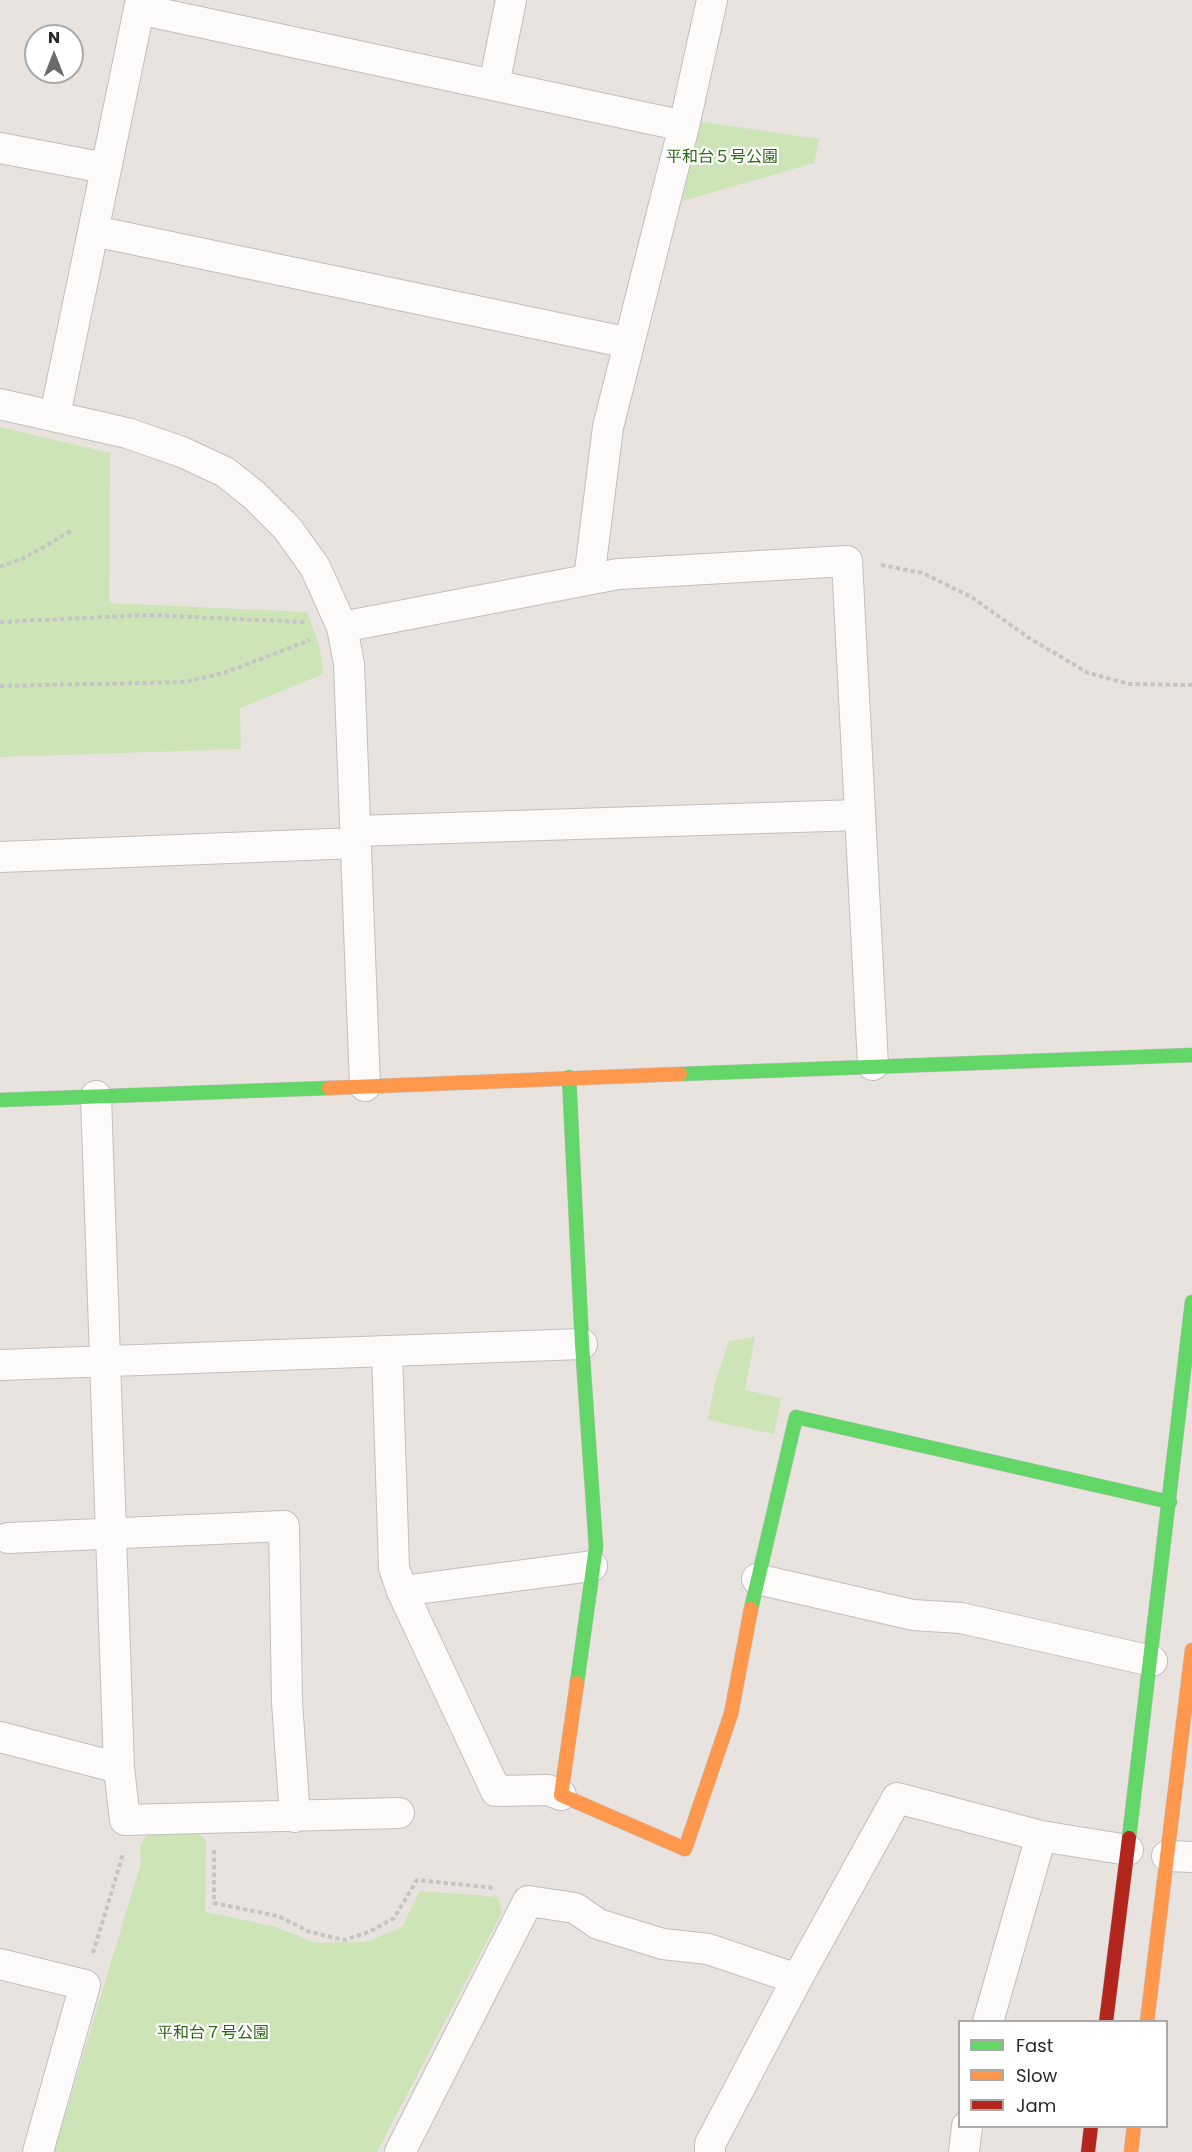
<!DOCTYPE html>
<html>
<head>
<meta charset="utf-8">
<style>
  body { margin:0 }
  #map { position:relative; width:1192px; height:2152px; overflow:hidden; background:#e8e3de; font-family:Poppins,sans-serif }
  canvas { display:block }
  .legend { position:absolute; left:958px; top:2020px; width:210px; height:108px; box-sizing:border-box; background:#fff; border:2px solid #a9a9a9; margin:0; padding:8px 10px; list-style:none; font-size:18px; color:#292929 }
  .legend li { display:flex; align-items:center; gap:12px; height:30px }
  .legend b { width:30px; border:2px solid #a9a9a9 }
  .north { position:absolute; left:24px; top:24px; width:60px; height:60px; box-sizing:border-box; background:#fff; border:2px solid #a9a9a9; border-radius:50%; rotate:0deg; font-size:16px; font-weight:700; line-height:24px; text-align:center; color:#292929 }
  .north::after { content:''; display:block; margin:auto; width:21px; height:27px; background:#6c6a68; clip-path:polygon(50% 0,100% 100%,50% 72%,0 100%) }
</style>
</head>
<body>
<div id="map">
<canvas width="1192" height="2152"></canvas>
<ul class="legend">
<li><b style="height:8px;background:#63d668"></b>Fast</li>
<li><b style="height:8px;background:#ff974d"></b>Slow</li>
<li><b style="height:8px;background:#b3261e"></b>Jam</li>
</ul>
<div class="north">N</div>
</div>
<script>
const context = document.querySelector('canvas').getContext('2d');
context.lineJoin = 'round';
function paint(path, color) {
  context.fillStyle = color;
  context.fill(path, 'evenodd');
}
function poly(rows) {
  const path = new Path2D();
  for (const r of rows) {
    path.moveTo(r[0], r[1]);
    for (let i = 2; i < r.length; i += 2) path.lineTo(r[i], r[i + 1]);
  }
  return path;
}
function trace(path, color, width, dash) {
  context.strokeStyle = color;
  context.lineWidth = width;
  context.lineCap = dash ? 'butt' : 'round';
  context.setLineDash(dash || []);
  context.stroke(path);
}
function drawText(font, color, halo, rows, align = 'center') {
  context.font = font + ' Poppins,"Noto Sans JP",sans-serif';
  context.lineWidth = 4.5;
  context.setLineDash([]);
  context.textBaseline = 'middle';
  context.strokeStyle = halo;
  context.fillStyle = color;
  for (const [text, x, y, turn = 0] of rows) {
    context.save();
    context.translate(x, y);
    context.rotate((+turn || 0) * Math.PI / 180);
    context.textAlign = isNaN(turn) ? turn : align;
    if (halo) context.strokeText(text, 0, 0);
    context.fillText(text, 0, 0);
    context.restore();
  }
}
paint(poly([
  [697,121,819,139,814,163,682,201],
  [0,427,110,453,109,603,307,612,320,648,323,674,240,708,241,749,0,757],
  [755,1337,745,1390,781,1398,774,1434,708,1420,715,1383,729,1341],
  [193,1829,206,1840,205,1912,273,1926,316,1943,366,1942,402,1927,420,1891,498,1897,502,1912,377,2152,54,2152,141,1863,140,1844,151,1831]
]), '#cce4b6');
const street = poly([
  [139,9,684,126],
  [494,85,511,0],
  [0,148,105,168],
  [94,231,629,343],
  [0,404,127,433,182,452,225,472,254,495,287,528,315,567,342,627,349,664,365,1086],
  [55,415,141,0],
  [589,579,608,427,684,126,712,0],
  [342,627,618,574,847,561,873,1065],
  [355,831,859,815],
  [0,857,356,843],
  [96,1096,119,1768,125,1820,399,1813],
  [387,1352,394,1568,402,1591,496,1791,548,1790,561,1795],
  [0,1365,582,1344],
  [8,1538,284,1526,287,1702,295,1817],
  [757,1579,913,1615,961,1618,1152,1661],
  [402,1591,592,1566],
  [0,1737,119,1768],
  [1167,1856,1192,1857],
  [0,1964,85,1985,38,2152],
  [988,2022,1041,1836],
  [400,2152,528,1901,575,1908,598,1924,663,1944,708,1949,797,1979],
  [710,2152,710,2144,797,1979,897,1798,1041,1836,1128,1850],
  [964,2152,967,2126]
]);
const fast = poly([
  [680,1074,1192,1055],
  [569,1077,582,1344,596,1547,577,1683],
  [0,1100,329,1088],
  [751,1609,796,1417,1170,1502],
  [1129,1838,1192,1302]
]);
const slow = poly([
  [329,1088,680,1074],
  [577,1683,561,1795,685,1849,731,1714,751,1609],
  [1147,2022,1192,1650],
  [1131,2152,1134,2126]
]);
const jam = poly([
  [1106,2022,1129,1838],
  [1088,2152,1091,2126]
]);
trace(street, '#c1bfc0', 32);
trace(fast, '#c1bfc0', 15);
trace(slow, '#c1bfc0', 15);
trace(jam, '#c1bfc0', 15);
trace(poly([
  [881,565,923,573,973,598,1029,638,1088,673,1129,684,1192,685],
  [0,567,26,557,71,531],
  [0,622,147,615,305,622],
  [0,686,185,682,227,672,310,640],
  [214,1850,214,1903,278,1916,310,1932,344,1940,369,1932,394,1918,417,1880,496,1888],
  [93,1953,123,1854]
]), '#c6c5c5', 4, [4.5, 3]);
trace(street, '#fcfbfa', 30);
trace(fast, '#63d668', 14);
trace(slow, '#ff974d', 14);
trace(jam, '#b3261e', 14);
drawText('16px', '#2e6718', '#fff', [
  ["平和台５号公園",722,158],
  ["平和台７号公園",213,2034]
]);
</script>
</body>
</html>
